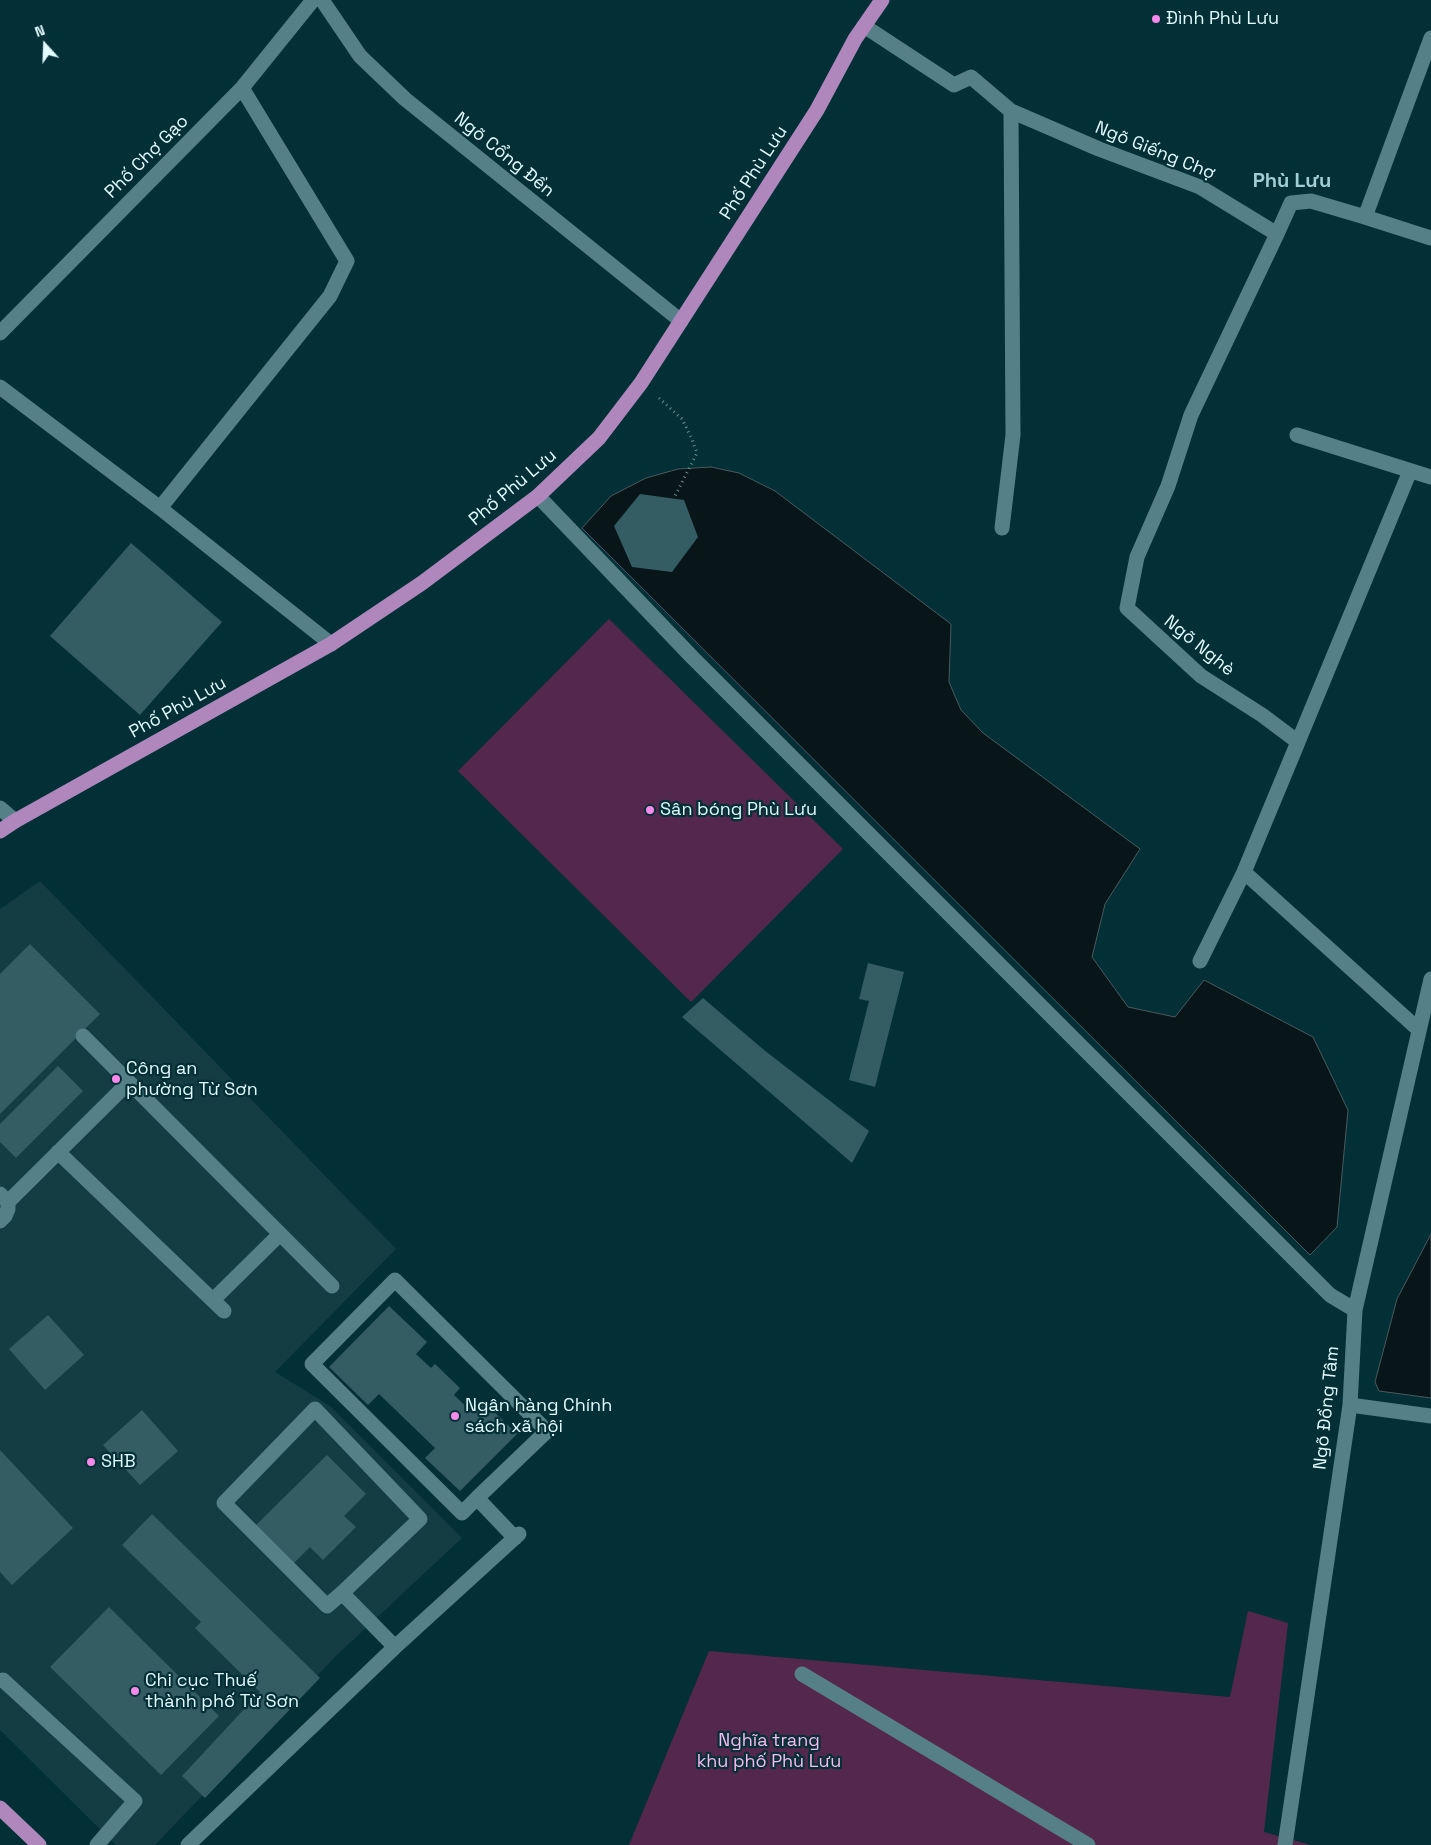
<!DOCTYPE html>
<html>
<head>
<meta charset="utf-8">
<style>
  body { margin:0 }
  #map { position:relative; width:1431px; height:1845px; overflow:hidden; background:#023036; font-family:"Space Grotesk",sans-serif }
  canvas { display:block }
  .north { position:absolute; left:20px; top:20px; width:50px; height:50px; -webkit-text-stroke:4px #023036; paint-order:stroke; rotate:340deg; font-size:14px; font-weight:700; line-height:20px; text-align:center; color:#e3fafe }
  .north::after { content:''; display:block; margin:auto; width:18px; height:22px; background:#e3fafe; clip-path:polygon(50% 0,100% 100%,50% 72%,0 100%) }
</style>
</head>
<body>
<div id="map">
<canvas width="1431" height="1845"></canvas>
<div class="north">N</div>
</div>
<script>
const context = document.querySelector('canvas').getContext('2d');
context.lineJoin = 'round';
function paint(path, color) {
  context.fillStyle = color;
  context.fill(path, 'evenodd');
}
function poly(rows) {
  const path = new Path2D();
  for (const r of rows) {
    path.moveTo(r[0], r[1]);
    for (let i = 2; i < r.length; i += 2) path.lineTo(r[i], r[i + 1]);
  }
  return path;
}
function trace(path, color, width, dash) {
  context.strokeStyle = color;
  context.lineWidth = width;
  context.lineCap = dash ? 'butt' : 'round';
  context.setLineDash(dash || []);
  context.stroke(path);
}
function drawText(font, color, halo, rows, align = 'center') {
  context.font = font + ' "Space Grotesk",sans-serif';
  context.lineWidth = 4.5;
  context.setLineDash([]);
  context.textBaseline = 'middle';
  context.strokeStyle = halo;
  context.fillStyle = color;
  for (const [text, x, y, turn = 0] of rows) {
    context.save();
    context.translate(x, y);
    context.rotate((+turn || 0) * Math.PI / 180);
    context.textAlign = isNaN(turn) ? turn : align;
    if (halo) context.strokeText(text, 0, 0);
    context.fillText(text, 0, 0);
    context.restore();
  }
}
paint(poly([
  [40,881,396,1249,275,1372,330,1406,462,1538,338,1654,155,1845,116,1845,0,1730,0,909]
]), '#133d43');
paint(poly([
  [609,619,843,849,691,1002,458,771],
  [1248,1611,1288,1623,1264,1832,1311,1845,629,1845,709,1651,1230,1697]
]), '#54284e');
const water = poly([
  [711,467,739,473,775,491,951,624,949,682,961,710,983,733,1140,849,1105,904,1092,957,1128,1007,1175,1017,1204,980,1313,1037,1348,1110,1337,1227,1310,1255,582,528,611,496,646,478,678,469,711,467],
  [1431,1234,1431,1398,1379,1391,1375,1382,1397,1299,1431,1234]
]);
paint(water, '#081619');
trace(water, '#4a5a5e', 1);
paint(poly([
  [640,494,684,500,698,537,672,572,632,567,614,526],
  [131,543,222,622,140,715,50,636],
  [30,944,100,1014,0,1114,0,974],
  [868,963,904,972,875,1087,849,1080,869,1001,859,999],
  [703,998,764,1050,869,1131,852,1163,682,1017],
  [58,1066,83,1091,16,1158,0,1142,0,1124],
  [389,1306,427,1342,416,1354,431,1368,435,1364,460,1388,454,1395,472,1412,483,1401,517,1434,460,1491,425,1458,435,1448,379,1394,368,1405,329,1367],
  [48,1315,84,1355,45,1390,9,1349],
  [142,1410,178,1451,140,1485,103,1445],
  [0,1450,73,1528,12,1585,0,1572],
  [327,1455,366,1494,344,1516,356,1527,323,1560,310,1547,292,1565,254,1527],
  [152,1514,320,1678,205,1798,182,1776,260,1692,195,1628,201,1622,122,1545],
  [109,1607,219,1716,161,1775,50,1667]
]), '#335c63');
trace(poly([
  [659,398,682,419,691,437,697,453,674,498]
]), '#6a8e93', 3, [1, 4]);
trace(poly([
  [322,0,360,56,405,99,681,321],
  [864,26,954,85,971,77,1011,111,1099,149,1200,187,1277,234,1291,203,1311,201,1365,217,1431,38],
  [1365,217,1431,238],
  [1277,234,1191,415,1168,486,1137,557,1127,608,1201,676,1262,715,1298,742,1244,872,1419,1030],
  [0,333,242,88,313,0],
  [0,387,160,508,331,644],
  [1297,435,1431,477],
  [538,496,692,657,1330,1295,1355,1310],
  [160,508,330,296,347,261,242,88],
  [1002,528,1013,435,1011,111],
  [1298,742,1410,471],
  [0,808,15,821],
  [1200,961,1244,872],
  [83,1036,332,1286],
  [58,1152,224,1311],
  [0,1194,8,1202,8,1209,5,1216,0,1221],
  [8,1202,129,1082],
  [213,1300,280,1234],
  [1350,1405,1431,1416],
  [477,1498,462,1513,312,1364,395,1280,547,1431,477,1498,515,1538],
  [342,1593,327,1606,224,1503,315,1409,420,1519,342,1593,395,1647],
  [802,1674,1088,1845],
  [3,1680,135,1801,97,1845],
  [188,1845,395,1647,519,1534],
  [1285,1845,1350,1405,1355,1310,1431,979]
]), '#568088', 15);
trace(poly([
  [0,831,15,821,331,644,422,583,538,496,599,438,641,383,817,110,855,39,882,0],
  [0,1808,39,1845]
]), '#b087bc', 15);
for (const [x, y, r, color] of [
  [1156,19,5,"#f888ea"],
  [650,810,5,"#f888ea"],
  [116,1079,5,"#f888ea"],
  [455,1416,5,"#f888ea"],
  [91,1462,5,"#f888ea"],
  [135,1691,5,"#f888ea"]
]) {
  const dot = new Path2D();
  dot.arc(x, y, r, 0, 2 * Math.PI);
  context.fillStyle = color;
  context.fill(dot);
  trace(dot, '#023036', 2);
}
drawText('18px', '#e3fafe', '#023036', [
  ["Đình Phù Lưu",1166,19],
  ["Sân bóng Phù Lưu",660,810],
  ["Công an",126,1069],
  ["phường Từ Sơn",126,1090],
  ["Ngân hàng Chính",465,1406],
  ["sách xã hội",465,1427],
  ["SHB",101,1462],
  ["Chi cục Thuế",145,1681],
  ["thành phố Từ Sơn",145,1702]
], 'left');
drawText('18px', '#e3fafe', '#023036', [
  ["Ngõ Giếng Chợ",1155,151,22],
  ["Ngõ Cổng Đền",504,155,39],
  ["Phố Chợ Gạo",147,157,-45],
  ["Phố Phù Lưu",754,173,-57],
  ["Phố Phù Lưu",513,488,-40],
  ["Ngõ Nghè",1199,646,39],
  ["Phố Phù Lưu",178,708,-29],
  ["Ngõ Đồng Tâm",1327,1408,-84]
]);
drawText('18px', '#fdb9f2', '#023036', [
  ["Nghĩa trang",769,1741],
  ["khu phố Phù Lưu",769,1762]
]);
drawText('bold 20px', '#a1ced6', '#023036', [
  ["Phù Lưu",1292,182]
]);
</script>
</body>
</html>
